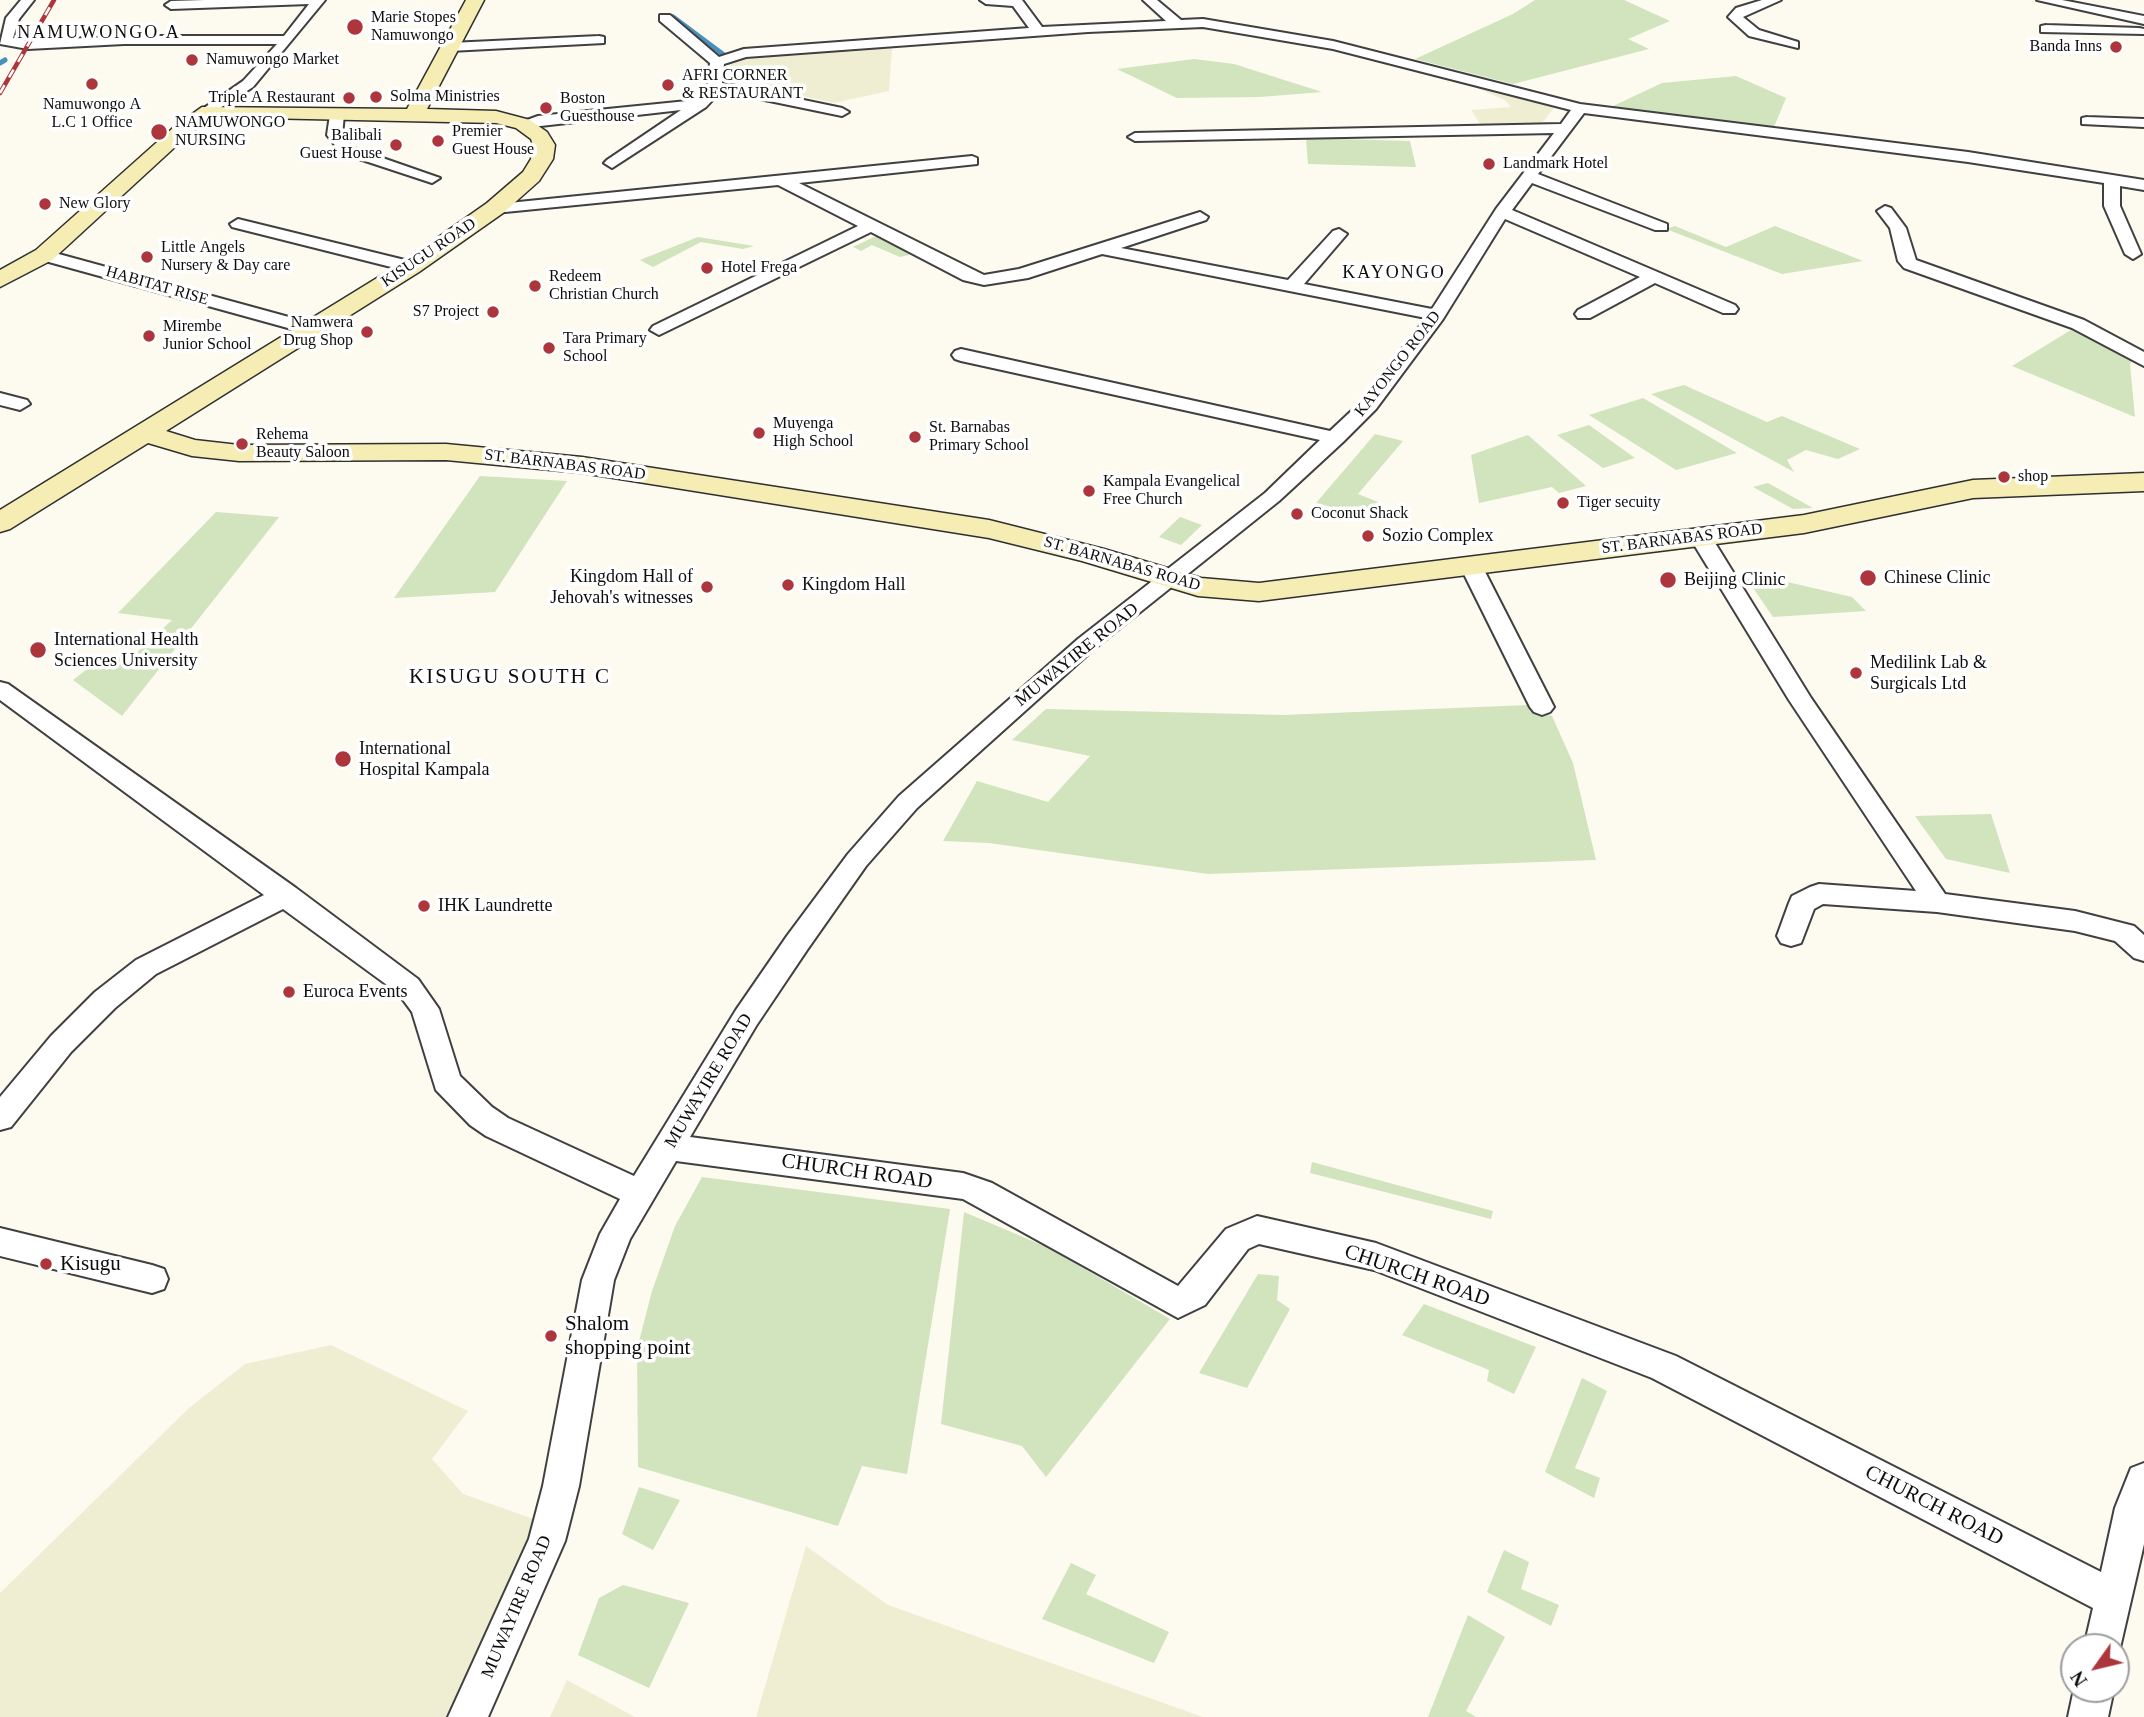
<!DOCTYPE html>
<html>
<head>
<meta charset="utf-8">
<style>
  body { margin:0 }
  #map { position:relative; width:2144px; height:1717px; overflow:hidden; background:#fdfaf0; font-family:Georgia,serif }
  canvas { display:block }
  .north { position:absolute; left:2060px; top:1633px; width:70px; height:70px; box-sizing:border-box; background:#fff; border:2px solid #9e9e9e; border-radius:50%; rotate:236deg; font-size:19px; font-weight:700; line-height:28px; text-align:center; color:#0d0d0d }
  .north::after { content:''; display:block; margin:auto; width:24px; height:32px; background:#ad363d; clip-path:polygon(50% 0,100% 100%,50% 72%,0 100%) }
</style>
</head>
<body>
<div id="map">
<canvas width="2144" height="1717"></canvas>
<div class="north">N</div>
</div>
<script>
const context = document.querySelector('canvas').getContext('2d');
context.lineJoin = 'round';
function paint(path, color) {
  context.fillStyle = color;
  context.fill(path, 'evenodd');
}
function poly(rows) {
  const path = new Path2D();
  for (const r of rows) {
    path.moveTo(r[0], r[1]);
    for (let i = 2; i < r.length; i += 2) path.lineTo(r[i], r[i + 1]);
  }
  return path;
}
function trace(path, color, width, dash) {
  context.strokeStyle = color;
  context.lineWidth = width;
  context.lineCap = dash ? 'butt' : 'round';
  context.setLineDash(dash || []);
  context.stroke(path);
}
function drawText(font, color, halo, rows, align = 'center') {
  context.font = font + ' Georgia,serif';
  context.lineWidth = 7;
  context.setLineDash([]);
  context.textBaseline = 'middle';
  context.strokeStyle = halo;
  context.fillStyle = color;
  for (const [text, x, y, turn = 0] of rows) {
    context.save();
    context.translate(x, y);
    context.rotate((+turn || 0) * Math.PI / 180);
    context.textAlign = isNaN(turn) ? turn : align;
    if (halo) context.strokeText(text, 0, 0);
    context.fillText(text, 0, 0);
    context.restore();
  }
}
paint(poly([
  [892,48,889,91,834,103,724,79,726,66,759,55],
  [1474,84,1554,108,1542,123,1481,125,1471,110,1511,107,1505,100,1472,86],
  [331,1345,468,1411,432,1459,463,1494,542,1522,455,1717,0,1717,0,1593,189,1408,245,1364],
  [806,1546,888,1605,1203,1717,756,1717],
  [567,1680,635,1717,550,1717]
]), '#f0eed2');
paint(poly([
  [1535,0,1624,0,1670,21,1628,39,1649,49,1513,84,1415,59,1513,14],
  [1194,59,1234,64,1322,92,1260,97,1177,98,1117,69],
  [1736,76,1786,98,1774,127,1611,107,1662,83],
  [1306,138,1410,141,1416,167,1308,164],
  [1675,226,1726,247,1775,226,1863,261,1782,274,1666,229],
  [876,236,913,254,900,257,872,245,861,251,853,247],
  [698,237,754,246,743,249,701,242,653,267,640,260],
  [2071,330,2134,357,2130,364,2135,417,2012,366],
  [1684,385,1767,422,1782,416,1860,449,1838,459,1806,450,1787,460,1794,472,1651,394],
  [1643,398,1737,453,1676,470,1589,415],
  [1589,425,1635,458,1603,468,1557,435],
  [1375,434,1403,441,1358,494,1378,502,1378,514,1369,517,1316,503],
  [1528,435,1586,486,1559,493,1552,487,1479,503,1471,455],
  [480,476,567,481,495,592,394,598],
  [1768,483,1813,508,1793,509,1753,487],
  [216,512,279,517,122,716,73,680,103,657,131,658,172,620,118,613],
  [1180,517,1202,525,1181,545,1159,537],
  [1766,577,1852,597,1866,611,1773,617,1747,579],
  [1528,705,1552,716,1573,763,1596,860,1208,874,989,843,943,841,977,781,1048,802,1090,756,1012,740,1046,709,1283,715],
  [1991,814,2010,873,1946,859,1915,816],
  [1312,1162,1493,1211,1491,1219,1310,1173],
  [702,1177,950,1209,907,1474,862,1466,838,1526,638,1467,637,1349,652,1291,675,1226],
  [964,1212,1049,1248,1170,1319,1046,1477,1022,1446,941,1424],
  [1258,1274,1279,1276,1277,1300,1290,1309,1247,1388,1199,1373],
  [1424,1304,1536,1347,1514,1394,1487,1381,1489,1370,1402,1335],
  [1582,1378,1607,1391,1575,1468,1600,1478,1594,1498,1545,1472],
  [639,1487,680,1500,653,1550,622,1534],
  [1504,1550,1529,1562,1521,1589,1559,1605,1551,1626,1487,1592],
  [1071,1563,1096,1575,1086,1594,1169,1632,1154,1663,1042,1619],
  [623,1585,689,1603,649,1688,578,1655,599,1598],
  [1468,1615,1505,1637,1466,1711,1476,1717,1428,1717]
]), '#d1e4bd');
trace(poly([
  [673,17,728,58,736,57],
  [0,63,5,60]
]), '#4a90bd', 5);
const street = poly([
  [21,0,34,0,19,19,13,38,28,41,124,36,284,36,309,4,171,9,165,5,171,1,205,0,325,0,253,87,209,115,204,114,204,108,243,81,277,44,124,44,28,49,0,44,6,18,21,0],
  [980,0,1022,0,1042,27,1166,21,1143,0,1157,0,1181,20,1203,19,1333,41,1580,104,1968,152,2144,180,2144,190,2120,186,2120,206,2141,254,2133,259,2125,254,2104,206,2104,183,1968,162,1584,113,1538,174,1667,224,1667,230,1655,230,1532,183,1512,210,1735,305,1738,309,1735,313,1723,313,1655,283,1590,318,1578,318,1575,314,1578,310,1640,277,1505,219,1443,319,1376,409,1343,442,1279,501,1094,649,917,808,866,866,807,950,756,1026,690,1137,963,1173,992,1183,1178,1286,1226,1229,1257,1216,1376,1243,1676,1356,2101,1572,2115,1508,2131,1468,2144,1463,2144,1544,2117,1661,2116,1647,2084,1647,2093,1608,1652,1378,1374,1270,1259,1244,1248,1249,1205,1305,1178,1318,963,1199,676,1161,630,1239,614,1280,579,1486,565,1541,488,1717,448,1717,529,1539,543,1486,582,1280,600,1234,620,1199,486,1136,470,1125,436,1090,412,1012,398,993,283,909,156,974,115,1008,71,1052,11,1127,0,1130,0,1097,51,1036,95,992,136,960,264,895,0,700,0,682,8,684,296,888,418,979,439,1009,460,1076,492,1107,508,1118,634,1176,736,1010,787,936,848,854,899,796,1078,639,1265,493,1320,440,961,361,955,359,952,355,955,351,961,349,1330,431,1362,401,1426,318,1102,254,1028,278,984,285,963,280,871,232,659,335,650,330,653,326,858,226,778,185,495,213,489,211,489,205,972,156,977,158,977,164,799,183,984,275,1019,269,1200,212,1208,217,1206,220,1121,248,1288,280,1333,231,1339,229,1347,234,1304,284,1432,309,1496,209,1554,133,1135,141,1128,137,1135,133,1561,124,1571,110,1333,49,1203,27,1088,32,746,57,724,64,722,83,842,108,849,112,842,116,721,91,706,107,612,168,604,163,607,160,681,110,523,128,516,124,538,116,697,100,707,91,710,63,660,21,660,15,670,15,719,57,744,49,1029,28,1013,6,986,4,980,0],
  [1762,0,1781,0,1743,17,1759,30,1798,42,1798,48,1749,36,1728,17,1736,8,1762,0],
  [2037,0,2062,0,2144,16,2144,24,2037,0],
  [2046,25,2139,28,2144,29,2144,34,2041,32,2041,26,2046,25],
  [599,36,604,37,604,43,450,51,443,47,450,43,599,36],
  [337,111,344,115,342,135,351,147,440,178,432,183,426,181,341,153,327,135,330,115,337,111],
  [2087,117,2144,119,2144,127,2082,124,2082,118,2087,117],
  [1885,206,1891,208,1906,228,1916,260,2084,320,2144,352,2144,366,2072,328,1904,268,1898,261,1890,228,1877,211,1885,206],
  [238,219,417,263,419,267,411,272,232,227,230,224,238,219],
  [44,250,318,325,321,329,318,333,306,333,38,259,36,255,38,251,44,250],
  [0,393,27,400,30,404,20,410,0,405,0,393],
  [1701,532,1712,538,1811,698,1945,894,2075,911,2134,926,2144,935,2144,961,2134,958,2115,941,2075,931,1937,912,1823,904,1814,909,1801,943,1791,946,1781,943,1777,936,1789,903,1792,896,1810,887,1819,884,1916,891,1789,700,1690,538,1701,532],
  [1471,560,1482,566,1554,707,1550,712,1542,715,1534,712,1530,707,1460,566,1471,560],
  [0,1228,152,1265,164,1269,168,1279,164,1289,152,1293,0,1256,0,1228],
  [2074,1689,2114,1689,2108,1717,2068,1717,2074,1689]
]);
const secondary = poly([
  [466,0,484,0,427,109,496,111,530,120,547,132,555,145,553,159,539,181,503,213,419,272,166,431,195,440,239,445,446,444,582,457,989,520,1104,549,1201,578,1259,583,1804,515,1973,480,2144,473,2144,491,1973,498,1804,533,1259,601,1198,596,1082,561,989,538,582,473,446,460,239,461,192,456,148,443,10,529,0,532,0,510,403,262,487,203,523,172,531,159,533,145,531,139,516,128,496,123,214,117,188,135,52,260,0,287,0,270,36,250,174,127,202,107,407,109,466,0]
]);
trace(street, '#404040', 4);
trace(secondary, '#2f2f2f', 3);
paint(street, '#fff');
paint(secondary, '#f5edb3');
const rail = poly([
  [0,93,54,0]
]);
trace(rail, '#ad363d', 4.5);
trace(rail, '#fff', 2.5, [9]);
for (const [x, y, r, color] of [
  [355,27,9,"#ad363d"],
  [2116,47,7,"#ad363d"],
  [192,60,7,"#ad363d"],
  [92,84,7,"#ad363d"],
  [668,85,7,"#ad363d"],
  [376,97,7,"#ad363d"],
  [349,98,7,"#ad363d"],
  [546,108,7,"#ad363d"],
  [159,132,9,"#ad363d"],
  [438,141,7,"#ad363d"],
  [396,145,7,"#ad363d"],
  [1489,164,7,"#ad363d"],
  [45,204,7,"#ad363d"],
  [147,257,7,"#ad363d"],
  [707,268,7,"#ad363d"],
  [535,286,7,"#ad363d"],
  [493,312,7,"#ad363d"],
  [367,332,7,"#ad363d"],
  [149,336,7,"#ad363d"],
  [549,348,7,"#ad363d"],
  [759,433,7,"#ad363d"],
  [915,437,7,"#ad363d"],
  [242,444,7,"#ad363d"],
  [2004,477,7,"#ad363d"],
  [1089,491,7,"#ad363d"],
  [1563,503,7,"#ad363d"],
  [1297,514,7,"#ad363d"],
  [1368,536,7,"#ad363d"],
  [1868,578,9,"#ad363d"],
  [1668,580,9,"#ad363d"],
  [788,585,7,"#ad363d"],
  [707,587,7,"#ad363d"],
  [38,650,9,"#ad363d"],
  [1856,673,7,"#ad363d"],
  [343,759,9,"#ad363d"],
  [424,906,7,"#ad363d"],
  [289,992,7,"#ad363d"],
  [46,1264,7,"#ad363d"],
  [551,1336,7,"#ad363d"]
]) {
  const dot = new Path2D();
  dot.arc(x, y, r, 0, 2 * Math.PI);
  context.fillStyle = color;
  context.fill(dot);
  trace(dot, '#fff', 2.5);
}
drawText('16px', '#0d0d0d', '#fff', [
  ["Marie Stopes",371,18],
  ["Namuwongo",371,36],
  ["Banda Inns",2102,47,"right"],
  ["Namuwongo Market",206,60],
  ["AFRI CORNER",682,76],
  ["& RESTAURANT",682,94],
  ["Solma Ministries",390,97],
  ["Triple A Restaurant",335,98,"right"],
  ["Boston",560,99],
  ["Guesthouse",560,117],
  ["Namuwongo A",92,105,"center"],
  ["L.C 1 Office",92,123,"center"],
  ["NAMUWONGO",175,123],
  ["NURSING",175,141],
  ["Premier",452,132],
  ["Guest House",452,150],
  ["Balibali",382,136,"right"],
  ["Guest House",382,154,"right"],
  ["Landmark Hotel",1503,164],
  ["New Glory",59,204],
  ["Little Angels",161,248],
  ["Nursery & Day care",161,266],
  ["Hotel Frega",721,268],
  ["Redeem",549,277],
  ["Christian Church",549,295],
  ["S7 Project",479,312,"right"],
  ["Namwera",353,323,"right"],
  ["Drug Shop",353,341,"right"],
  ["Mirembe",163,327],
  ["Junior School",163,345],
  ["Tara Primary",563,339],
  ["School",563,357],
  ["Muyenga",773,424],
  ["High School",773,442],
  ["St. Barnabas",929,428],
  ["Primary School",929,446],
  ["Rehema",256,435],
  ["Beauty Saloon",256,453],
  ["shop",2018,477],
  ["Kampala Evangelical",1103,482],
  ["Free Church",1103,500],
  ["Tiger secuity",1577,503],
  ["Coconut Shack",1311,514]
], 'left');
drawText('16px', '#0d0d0d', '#fff', [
  ["KISUGU ROAD",429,253,-34],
  ["HABITAT RISE",157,286,16],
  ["KAYONGO ROAD",1398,364,-52],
  ["ST. BARNABAS ROAD",565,465,7],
  ["ST. BARNABAS ROAD",1682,539,-7],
  ["ST. BARNABAS ROAD",1122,564,16]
]);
context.letterSpacing = '2px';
drawText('18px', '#0d0d0d', '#fff', [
  ["NAMUWONGO A",99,33],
  ["KAYONGO",1394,273]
]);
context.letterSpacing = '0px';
drawText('18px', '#0d0d0d', '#fff', [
  ["Sozio Complex",1382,536],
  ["Kingdom Hall of",693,577,"right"],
  ["Jehovah's witnesses",693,598,"right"],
  ["Chinese Clinic",1884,578],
  ["Beijing Clinic",1684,580],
  ["Kingdom Hall",802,585],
  ["International Health",54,640],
  ["Sciences University",54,661],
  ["Medilink Lab &",1870,663],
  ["Surgicals Ltd",1870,684],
  ["International",359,749],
  ["Hospital Kampala",359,770],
  ["IHK Laundrette",438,906],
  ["Euroca Events",303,992]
], 'left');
drawText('18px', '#0d0d0d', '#fff', [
  ["MUWAYIRE ROAD",1077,655,-39],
  ["MUWAYIRE ROAD",709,1081,-59],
  ["MUWAYIRE ROAD",517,1607,-67]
]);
context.letterSpacing = '2px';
drawText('21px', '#0d0d0d', '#fff', [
  ["KISUGU SOUTH C",510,677]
]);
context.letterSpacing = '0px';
drawText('21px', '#0d0d0d', '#fff', [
  ["CHURCH ROAD",857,1172,8],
  ["CHURCH ROAD",1417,1276,19],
  ["CHURCH ROAD",1934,1506,27]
]);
drawText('21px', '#0d0d0d', '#fff', [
  ["Kisugu",60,1264],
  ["Shalom",565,1324],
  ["shopping point",565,1348]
], 'left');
</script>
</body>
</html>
